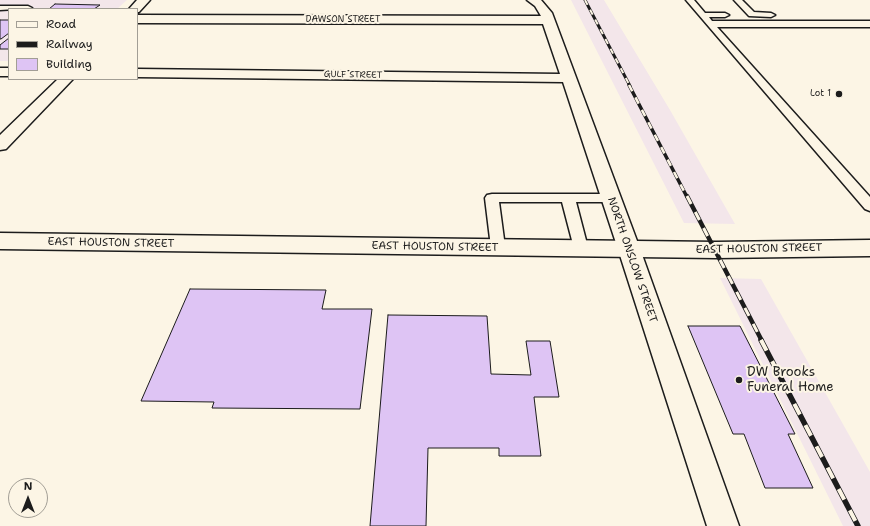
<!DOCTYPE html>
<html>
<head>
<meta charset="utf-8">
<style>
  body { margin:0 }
  #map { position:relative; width:870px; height:526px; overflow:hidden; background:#fcf5e5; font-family:"Shantell Sans",sans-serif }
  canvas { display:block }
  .legend { position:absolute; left:8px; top:8px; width:130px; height:72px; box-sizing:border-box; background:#fcf5e5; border:1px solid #a29e95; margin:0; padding:5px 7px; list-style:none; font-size:12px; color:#1c1c1c }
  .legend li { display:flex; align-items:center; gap:8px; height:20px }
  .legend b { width:20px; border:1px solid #a29e95 }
  .north { position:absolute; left:8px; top:478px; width:40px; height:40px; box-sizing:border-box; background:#fcf5e5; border:1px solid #a29e95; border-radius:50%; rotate:0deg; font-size:11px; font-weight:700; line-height:16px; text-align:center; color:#1c1c1c }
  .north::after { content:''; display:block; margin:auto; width:14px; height:18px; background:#1c1c1c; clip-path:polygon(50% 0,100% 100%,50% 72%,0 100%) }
</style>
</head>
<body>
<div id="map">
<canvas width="870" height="526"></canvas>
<ul class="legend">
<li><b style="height:5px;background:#fcf5e5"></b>Road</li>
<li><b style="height:5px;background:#1c1c1c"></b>Railway</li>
<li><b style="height:11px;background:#dec4f4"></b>Building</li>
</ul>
<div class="north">N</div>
</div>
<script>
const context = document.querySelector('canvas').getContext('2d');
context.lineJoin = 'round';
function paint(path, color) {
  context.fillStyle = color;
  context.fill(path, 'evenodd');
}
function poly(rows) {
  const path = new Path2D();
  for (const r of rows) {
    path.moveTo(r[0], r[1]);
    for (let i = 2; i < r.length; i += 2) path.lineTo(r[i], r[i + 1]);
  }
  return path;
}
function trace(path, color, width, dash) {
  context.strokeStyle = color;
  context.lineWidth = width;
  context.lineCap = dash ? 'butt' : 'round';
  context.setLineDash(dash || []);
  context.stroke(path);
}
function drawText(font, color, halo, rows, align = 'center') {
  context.font = font + ' "Shantell Sans",sans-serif';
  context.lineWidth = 4;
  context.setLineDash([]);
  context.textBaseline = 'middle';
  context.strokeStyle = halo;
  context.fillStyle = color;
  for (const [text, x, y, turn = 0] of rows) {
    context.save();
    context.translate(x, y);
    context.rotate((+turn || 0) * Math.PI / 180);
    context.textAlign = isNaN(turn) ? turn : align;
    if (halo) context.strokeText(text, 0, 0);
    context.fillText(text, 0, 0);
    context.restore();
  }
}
paint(poly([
  [0,0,127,0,117,9,9,9,9,61,0,61],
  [571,0,604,0,670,110,735,224,684,223],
  [720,278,761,279,870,472,870,526,843,526]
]), '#f3e6ea');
const building = poly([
  [55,4,100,5,94,9,49,9,55,4],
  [0,20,9,20,9,33,1,39,0,39,0,20],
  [9,38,9,49,0,49,0,45,9,38],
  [190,289,326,290,322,309,372,309,360,409,212,408,214,402,141,401,190,289],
  [388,315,487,316,491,374,531,375,526,341,550,341,559,397,534,397,541,456,499,456,499,448,428,448,426,526,370,526,388,315],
  [688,326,740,326,795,434,788,434,813,488,765,488,744,434,733,434,688,326]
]);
paint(building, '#dec4f4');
trace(building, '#1c1c1c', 1);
const lane = poly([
  [686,0,694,0,705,13,725,13,729,15,725,17,709,17,712,21,870,21,870,27,717,27,870,197,870,211,865,209,686,0],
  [734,0,742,0,754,12,771,13,775,15,771,17,749,16,734,0],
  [0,6,28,6,32,8,0,10,0,6],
  [492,194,611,194,616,195,618,198,616,201,611,202,576,202,588,248,586,252,581,253,576,252,574,248,562,202,499,202,505,247,503,251,498,252,493,251,491,247,485,198,487,195,492,194]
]);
const street = poly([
  [137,0,150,0,139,12,137,12,137,9,129,9,137,0],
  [527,0,541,0,552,13,640,249,739,526,707,526,618,249,563,82,137,77,137,69,560,74,543,24,137,23,137,15,541,16,535,6,527,0],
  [0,68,9,68,9,76,0,76,0,68],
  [58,79,73,79,6,149,0,150,0,135,58,79]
]);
const secondary = poly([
  [0,233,716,242,870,240,870,256,716,258,0,249,0,233]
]);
trace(lane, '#1c1c1c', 3);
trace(street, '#1c1c1c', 3);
trace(secondary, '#1c1c1c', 3);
paint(lane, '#fcf5e5');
paint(street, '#fcf5e5');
paint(secondary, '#fcf5e5');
const railFar3 = poly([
  [585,0,630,86]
]);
const railFar2 = poly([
  [629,85,687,197]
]);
const railFar1 = poly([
  [687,196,762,341]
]);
const rail = poly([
  [761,340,858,526]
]);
trace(railFar3, '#1c1c1c', 3);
trace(railFar2, '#1c1c1c', 3.5);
trace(railFar1, '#1c1c1c', 4.5);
trace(rail, '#1c1c1c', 5.5);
trace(railFar3, '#fcf5e5', 2, [5.5]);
trace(railFar2, '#fcf5e5', 2.5, [7]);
trace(railFar1, '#fcf5e5', 3, [9]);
trace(rail, '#fcf5e5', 4, [12]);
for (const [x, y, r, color] of [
  [839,94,4,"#1c1c1c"],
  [739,380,4,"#1c1c1c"]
]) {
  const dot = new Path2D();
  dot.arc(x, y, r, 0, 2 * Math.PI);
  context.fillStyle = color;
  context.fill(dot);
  trace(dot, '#fcf5e5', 1.5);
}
drawText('9px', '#1c1c1c', '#fcf5e5', [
  ["DAWSON STREET",343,20],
  ["GULF STREET",353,75,1]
]);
drawText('9px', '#1c1c1c', '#fcf5e5', [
  ["Lot 1",831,94]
], 'right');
drawText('11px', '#1c1c1c', '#fcf5e5', [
  ["EAST HOUSTON STREET",111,243,1],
  ["EAST HOUSTON STREET",435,247,1],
  ["EAST HOUSTON STREET",759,249,-1],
  ["NORTH ONSLOW STREET",632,260,71]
]);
drawText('13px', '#1c1c1c', '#fcf5e5', [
  ["DW Brooks",747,373],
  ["Funeral Home",747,388]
], 'left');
</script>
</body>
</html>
